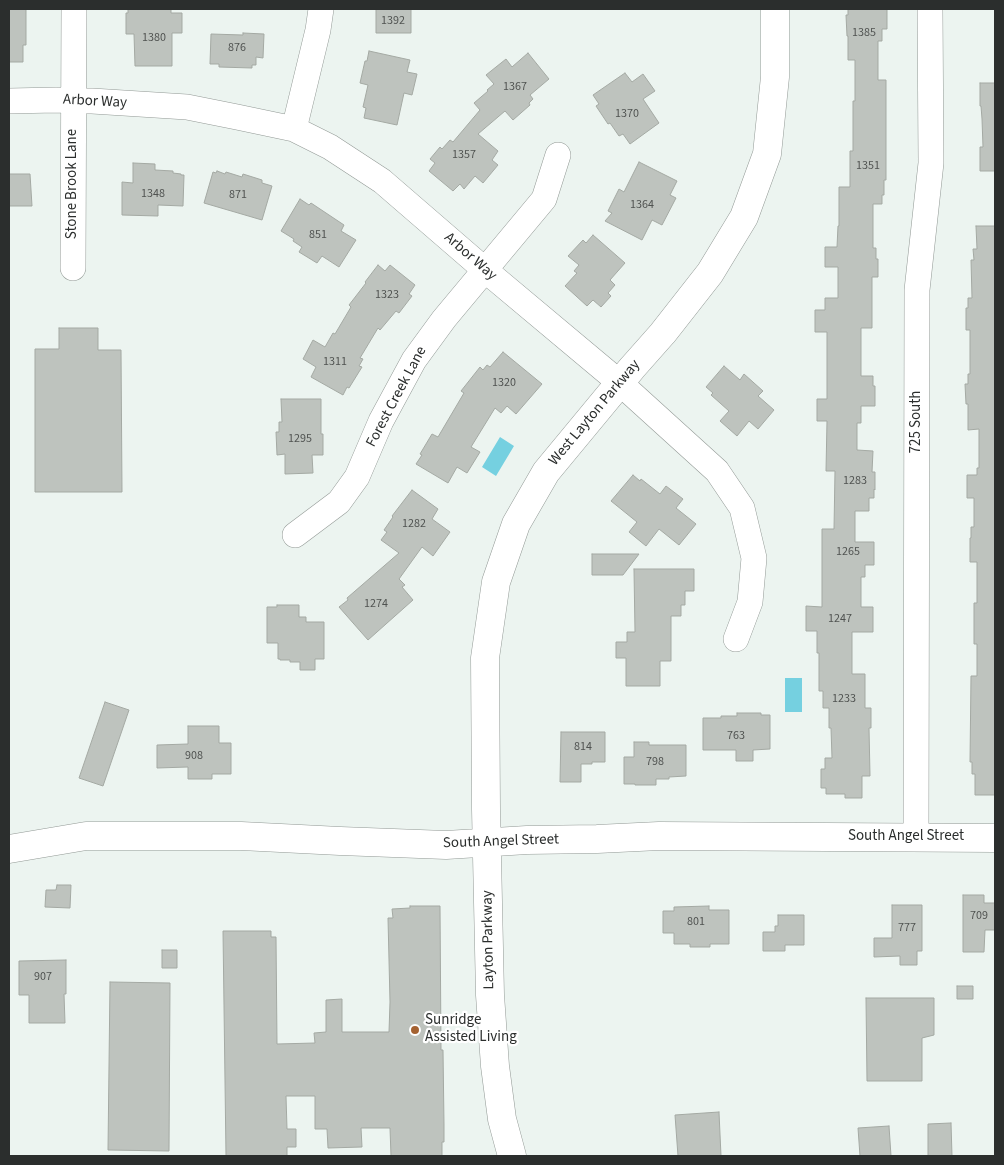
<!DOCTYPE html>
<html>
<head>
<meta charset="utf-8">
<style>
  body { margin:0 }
  #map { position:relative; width:1004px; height:1165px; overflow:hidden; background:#ecf4f0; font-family:"Source Sans 3",sans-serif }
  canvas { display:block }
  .frame { position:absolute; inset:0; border:10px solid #2b2e2d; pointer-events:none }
</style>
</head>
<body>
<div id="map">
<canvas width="1004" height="1165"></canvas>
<div class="frame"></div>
</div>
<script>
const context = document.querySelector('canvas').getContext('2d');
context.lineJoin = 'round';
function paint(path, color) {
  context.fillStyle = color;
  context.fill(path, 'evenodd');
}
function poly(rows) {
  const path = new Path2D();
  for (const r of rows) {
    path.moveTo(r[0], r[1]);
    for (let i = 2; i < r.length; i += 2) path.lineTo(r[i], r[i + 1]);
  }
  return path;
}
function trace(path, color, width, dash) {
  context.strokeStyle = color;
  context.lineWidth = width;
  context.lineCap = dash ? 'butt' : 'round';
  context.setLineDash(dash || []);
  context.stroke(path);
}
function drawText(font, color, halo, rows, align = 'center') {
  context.font = font + ' "Source Sans 3",sans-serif';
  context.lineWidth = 4.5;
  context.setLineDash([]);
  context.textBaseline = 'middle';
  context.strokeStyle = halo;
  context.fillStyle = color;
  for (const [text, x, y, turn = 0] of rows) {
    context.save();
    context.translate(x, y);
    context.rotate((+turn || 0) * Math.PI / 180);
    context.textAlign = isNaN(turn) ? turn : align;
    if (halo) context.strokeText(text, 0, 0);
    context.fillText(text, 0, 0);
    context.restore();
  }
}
paint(poly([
  [500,437,514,446,496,476,482,467],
  [785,678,802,678,802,712,785,712]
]), '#75d0e0');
const building = poly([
  [9,9,26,9,26,45,23,45,23,62,9,62,9,9],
  [128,9,171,9,171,13,182,13,182,33,172,33,172,66,135,66,134,34,126,34,126,13,128,13,128,9],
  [376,9,411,9,411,33,376,33,376,9],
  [848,9,887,9,887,29,882,29,882,41,878,41,878,80,886,80,886,180,884,180,884,195,882,195,882,204,873,204,873,248,876,248,876,259,878,259,878,277,872,277,872,328,861,328,861,376,873,376,873,386,875,386,875,406,861,406,861,423,857,423,857,450,873,451,872,472,875,472,875,490,874,489,874,498,869,498,869,511,855,511,855,542,874,542,874,565,865,565,865,577,861,577,861,607,873,607,873,632,852,632,852,674,865,674,865,708,871,708,871,728,869,728,870,776,862,776,862,798,845,798,845,794,826,794,826,788,821,788,821,769,825,769,825,758,832,758,831,728,829,728,829,708,823,708,823,691,819,691,819,653,817,653,817,631,806,631,806,606,822,607,822,529,834,529,835,471,826,471,827,421,817,421,817,399,827,399,827,332,815,332,815,310,825,310,825,298,838,298,838,267,825,267,825,247,837,247,838,226,839,226,839,187,850,187,850,151,853,151,853,101,855,101,855,60,848,60,848,36,847,36,846,15,848,15,848,9],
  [243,33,264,34,263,58,256,57,256,65,252,65,252,68,219,67,219,64,210,64,211,34,243,35,243,33],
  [369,51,410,60,407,72,417,74,412,95,404,93,397,125,364,118,366,108,363,107,368,85,360,83,365,61,367,61,369,51],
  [528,53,549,79,530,95,533,99,529,103,530,105,513,120,505,111,478,134,498,151,492,160,498,165,483,183,475,176,464,189,460,184,453,191,429,171,435,163,430,159,440,147,442,149,450,140,453,142,480,110,474,103,488,91,487,90,494,84,486,75,506,59,512,67,528,53],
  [625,73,632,82,643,74,655,91,643,99,659,123,630,144,623,134,619,136,610,123,608,124,596,106,599,104,593,95,625,73],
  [980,83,995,83,995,171,980,171,980,147,983,147,982,119,981,106,980,106,980,83],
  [639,162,677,181,670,195,676,198,662,225,652,220,642,240,605,221,612,213,608,211,619,189,624,192,639,162],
  [133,163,155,164,155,170,173,171,173,173,181,174,181,175,184,175,183,206,158,205,158,216,122,215,122,182,133,183,133,163],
  [217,171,225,174,226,172,242,177,243,174,262,180,262,183,272,186,262,220,204,203,213,172,216,173,217,171],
  [9,174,30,174,32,206,9,206,9,174],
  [300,199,309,205,311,203,344,225,341,231,356,240,339,267,322,256,317,263,299,252,302,247,293,241,294,239,281,231,300,199],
  [976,226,995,226,995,795,975,795,975,774,972,774,972,762,970,762,971,676,977,676,977,644,974,644,974,603,977,603,977,562,970,562,970,538,971,538,971,527,974,527,974,498,967,498,967,475,977,475,977,468,979,468,979,429,968,430,968,404,966,404,965,384,968,384,968,374,970,374,970,330,966,330,966,308,968,308,968,298,972,298,971,260,974,260,973,249,977,249,976,226],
  [593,235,625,263,610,280,615,285,608,293,611,296,601,307,593,300,587,306,565,286,577,273,574,271,579,265,568,256,583,240,586,243,593,235],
  [378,265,385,271,390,265,415,285,409,294,412,296,399,313,396,311,380,330,378,328,360,358,363,359,359,366,362,367,349,388,347,387,343,395,311,377,316,367,303,359,313,340,325,347,333,333,335,334,351,307,349,305,366,283,365,282,378,265],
  [59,328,98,328,98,350,121,350,122,492,35,492,35,349,59,349,59,328],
  [503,352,542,384,516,414,507,406,501,413,495,408,471,447,480,452,467,473,457,467,448,483,416,464,422,455,420,454,432,434,438,437,464,393,461,391,480,367,483,370,487,365,490,367,503,352],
  [724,366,740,380,744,374,763,391,758,396,774,410,758,429,749,421,737,436,720,421,729,411,711,395,713,393,706,387,724,366],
  [281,399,321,399,321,434,323,434,323,455,312,455,313,473,285,474,285,454,277,455,276,432,279,432,279,422,282,422,281,399],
  [633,475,640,481,641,479,660,494,666,486,683,499,676,508,696,524,679,545,659,529,646,546,629,532,637,522,611,501,633,475],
  [412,490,438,509,432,519,450,532,433,556,422,547,399,579,405,585,402,587,413,600,368,640,339,607,348,600,347,598,399,553,381,540,387,532,384,530,393,517,392,516,412,490],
  [592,554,639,554,623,575,592,575,592,554],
  [634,569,694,569,694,591,685,591,685,605,681,605,681,616,671,616,671,661,660,661,660,686,626,686,626,658,616,658,616,642,627,642,627,632,635,632,634,569],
  [277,605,299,605,299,617,306,617,306,622,324,622,324,659,315,659,315,670,300,670,300,662,290,662,290,660,280,660,280,659,278,659,278,643,267,643,267,607,277,607,277,605],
  [105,702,129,710,103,786,79,778,105,702],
  [737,713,761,713,761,715,770,715,770,749,753,750,753,761,736,761,736,750,703,750,703,718,721,718,721,716,737,716,737,713],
  [188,726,219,726,219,743,231,743,231,774,212,774,212,779,188,779,188,767,157,768,157,745,188,744,188,726],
  [561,732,605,732,605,762,592,762,592,764,581,764,581,782,560,782,561,732],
  [634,742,649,742,649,745,686,745,686,776,669,777,669,779,656,779,656,785,635,785,635,784,624,784,624,757,634,757,634,742],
  [57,885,71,885,70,908,45,907,46,890,56,890,57,885],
  [963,895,984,895,984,903,995,903,995,930,985,930,984,952,963,952,963,895],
  [892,905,922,905,922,951,917,951,917,965,900,965,900,956,874,957,874,938,892,938,892,905],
  [410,906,440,906,441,1050,443,1050,444,1125,444,1142,442,1142,442,1156,391,1156,390,1128,361,1128,362,1147,328,1148,327,1129,315,1129,315,1096,286,1096,287,1129,296,1129,296,1147,287,1147,287,1156,226,1156,223,931,271,931,271,937,276,937,277,1044,315,1043,314,1033,326,1032,326,1000,342,999,342,1032,389,1032,390,1002,388,918,393,918,392,909,410,908,410,906],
  [709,906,709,910,729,910,729,944,710,944,710,947,690,947,690,944,674,944,674,933,663,933,663,911,674,911,674,907,709,906],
  [778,915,804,915,804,945,785,945,785,951,763,951,763,932,775,932,775,926,778,926,778,915],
  [162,950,177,950,177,968,162,968,162,950],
  [66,960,66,994,64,994,65,1023,29,1023,29,995,19,995,19,961,66,960],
  [110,982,170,983,169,1151,108,1150,110,982],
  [957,986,973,986,973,999,957,999,957,986],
  [866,998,934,998,934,1035,922,1038,922,1081,867,1081,866,998],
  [719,1112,721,1156,678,1156,675,1115,719,1112],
  [951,1123,952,1156,928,1156,928,1124,951,1123],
  [889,1126,891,1156,860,1156,858,1128,889,1126]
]);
paint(building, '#bec3be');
trace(building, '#a4a9a3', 1);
const minor = poly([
  [9,101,56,100,92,101,187,107,237,117,294,129,330,147,382,181,485,270,620,383,717,471,742,508,754,558,750,602,736,639],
  [294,129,318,30,321,9],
  [73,268,74,9],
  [295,535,339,502,357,477,381,421,414,360,444,319,544,199,558,155],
  [916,837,917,290,931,163,930,9]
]);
const major = poly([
  [9,849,86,836,241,836,340,841,446,845,527,840,597,839,659,836,995,838],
  [512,1156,502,1119,495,1066,490,995,486,809,485,658,496,582,516,524,546,472,632,368,663,333,710,273,744,217,767,154,775,77,775,9]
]);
trace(minor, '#929995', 26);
trace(major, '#929995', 29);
trace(minor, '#fff', 25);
trace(major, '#fff', 28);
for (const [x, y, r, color] of [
  [415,1030,5,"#a46130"]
]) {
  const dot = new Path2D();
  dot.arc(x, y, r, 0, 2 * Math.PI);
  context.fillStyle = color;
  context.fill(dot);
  trace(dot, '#fff', 2);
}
drawText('12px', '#505351', null, [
  ["1392",393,21],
  ["1385",864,33],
  ["1380",154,38],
  ["876",237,48],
  ["1367",515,87],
  ["1370",627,114],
  ["1357",464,155],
  ["1351",868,166],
  ["1348",153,194],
  ["871",238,195],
  ["1364",642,205],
  ["851",318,235],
  ["1323",387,295],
  ["1311",335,362],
  ["1320",504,383],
  ["1295",300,439],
  ["1283",855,481],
  ["1282",414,524],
  ["1265",848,552],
  ["1274",376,604],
  ["1247",840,619],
  ["1233",844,699],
  ["763",736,736],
  ["814",583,747],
  ["908",194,756],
  ["798",655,762],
  ["709",979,916],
  ["801",696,922],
  ["777",907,928],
  ["907",43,977]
]);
drawText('15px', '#2b2e2d', '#fff', [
  ["Arbor Way",95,102,3],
  ["Stone Brook Lane",73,184,-90],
  ["Arbor Way",470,257,41],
  ["Forest Creek Lane",397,397,-62],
  ["West Layton Parkway",595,413,-50],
  ["725 South",917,422,-90],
  ["South Angel Street",906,837],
  ["South Angel Street",501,842,-2],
  ["Layton Parkway",489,940,-91]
]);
drawText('15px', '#2b2e2d', '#fff', [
  ["Sunridge",425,1021],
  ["Assisted Living",425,1038]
], 'left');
</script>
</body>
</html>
